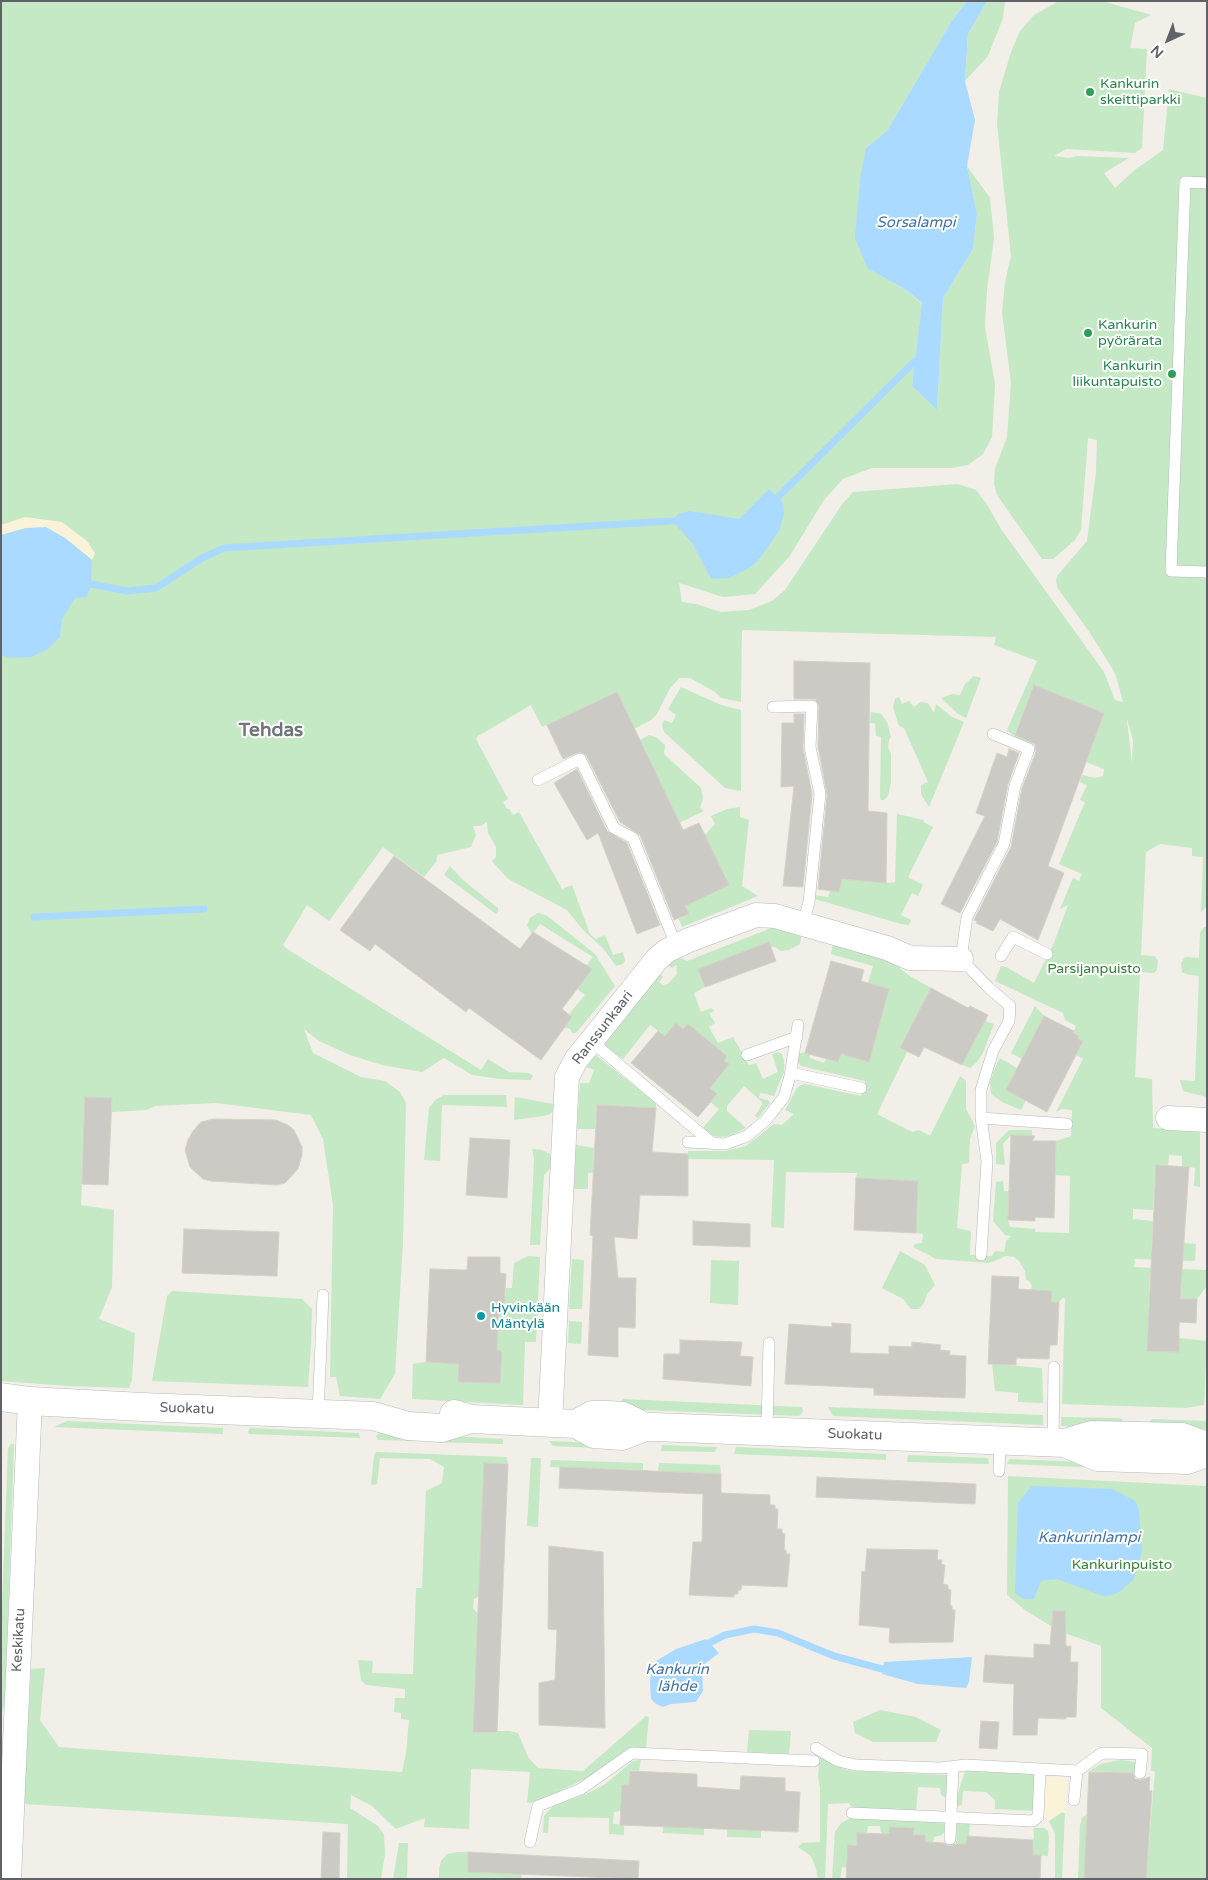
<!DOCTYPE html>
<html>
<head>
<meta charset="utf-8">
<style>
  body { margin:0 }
  #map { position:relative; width:1208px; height:1880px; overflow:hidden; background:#f1efe8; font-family:"Varela Round",sans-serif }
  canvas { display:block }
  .frame { position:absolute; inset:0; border:2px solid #5f6368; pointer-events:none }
  .north { position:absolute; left:1143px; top:15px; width:50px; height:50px; -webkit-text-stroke:4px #fff; paint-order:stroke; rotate:223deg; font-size:14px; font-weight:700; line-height:20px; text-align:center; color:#5f6368 }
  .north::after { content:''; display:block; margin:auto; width:18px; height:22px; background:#5f6368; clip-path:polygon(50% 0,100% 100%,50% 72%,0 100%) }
</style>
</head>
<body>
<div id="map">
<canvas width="1208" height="1880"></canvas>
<div class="frame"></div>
<div class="north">N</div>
</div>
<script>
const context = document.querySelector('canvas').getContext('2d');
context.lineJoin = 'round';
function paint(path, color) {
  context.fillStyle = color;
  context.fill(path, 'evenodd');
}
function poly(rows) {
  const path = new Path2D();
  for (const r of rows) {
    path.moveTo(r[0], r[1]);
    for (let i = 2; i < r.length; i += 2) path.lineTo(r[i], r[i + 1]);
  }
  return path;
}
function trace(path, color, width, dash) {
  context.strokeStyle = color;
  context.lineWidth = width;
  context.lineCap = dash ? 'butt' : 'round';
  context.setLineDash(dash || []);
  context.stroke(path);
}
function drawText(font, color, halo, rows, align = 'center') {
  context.font = font + ' "Varela Round",sans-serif';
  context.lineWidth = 4;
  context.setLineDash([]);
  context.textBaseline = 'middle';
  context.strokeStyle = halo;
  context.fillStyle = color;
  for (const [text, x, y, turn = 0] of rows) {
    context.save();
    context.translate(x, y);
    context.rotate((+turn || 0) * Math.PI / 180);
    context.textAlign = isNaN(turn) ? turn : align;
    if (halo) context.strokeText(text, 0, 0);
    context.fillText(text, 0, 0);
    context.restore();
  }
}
paint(poly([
  [1,1,967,1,951,22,887,131,866,148,868,269,903,288,922,304,912,386,937,410,943,298,973,249,977,214,967,166,990,198,994,238,987,290,985,327,995,384,992,437,983,454,968,465,952,468,872,468,843,479,824,500,789,557,755,594,723,597,679,583,682,602,696,604,721,612,749,610,772,601,785,590,843,503,853,492,958,484,976,490,986,503,1001,529,1104,672,1115,700,1123,702,1115,673,1090,633,1057,587,1056,580,1057,576,1087,541,1096,471,1097,440,1088,438,1081,530,1075,540,1053,559,1042,559,997,495,994,483,995,469,1007,437,1011,383,1002,312,1005,282,1011,256,997,124,999,92,1011,52,1020,31,1034,15,1059,1,1102,1,1151,15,1135,23,1130,48,1147,49,1142,148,1135,153,1066,149,1054,156,1069,158,1077,156,1129,158,1104,173,1115,188,1136,169,1163,150,1169,89,1207,98,1207,906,1201,912,1203,857,1192,856,1192,848,1160,844,1146,852,1141,955,1154,956,1158,960,1157,970,1154,973,1140,972,1135,1077,1152,1079,1153,1128,1200,1131,1200,1187,1194,1186,1195,1168,1182,1166,1182,1156,1169,1155,1168,1166,1156,1165,1153,1210,1133,1209,1133,1219,1153,1221,1151,1253,1183,1254,1184,1243,1196,1244,1195,1261,1135,1259,1134,1267,1207,1270,1207,1286,1197,1299,1180,1299,1181,1274,1150,1273,1147,1351,1178,1352,1179,1338,1207,1341,1204,1405,1185,1408,1062,1404,1065,1299,1063,1298,1059,1302,1051,1302,1052,1291,1031,1290,1032,1286,1029,1281,1026,1280,1025,1271,1019,1261,1014,1257,1006,1256,989,1263,936,1259,913,1247,915,1244,922,1243,923,1234,916,1233,918,1181,856,1178,857,1173,786,1172,784,1228,771,1227,774,1160,688,1159,688,1151,726,1151,746,1146,774,1124,782,1125,794,1114,785,1110,797,1088,801,1085,805,1084,861,1096,865,1081,801,1066,797,1061,799,1054,805,1052,810,1054,810,1058,824,1063,826,1059,838,1062,841,1054,869,1062,889,989,868,983,873,966,831,954,833,943,894,963,908,975,931,988,900,1048,907,1052,877,1114,912,1132,919,1130,930,1136,960,1076,966,1081,966,1109,975,1126,970,1139,969,1163,962,1164,957,1228,971,1231,970,1255,992,1256,995,1251,1004,1252,1006,1241,1011,1236,1005,1235,993,1221,996,1182,1003,1181,1004,1191,1009,1191,1008,1220,1010,1227,1035,1229,1035,1232,1069,1233,1070,1176,1055,1175,1056,1141,1071,1136,1072,1110,1062,1109,1056,1112,1083,1059,1076,1055,1083,1041,1078,1039,1079,1036,1073,1033,1076,1026,1065,1020,1063,1013,995,981,1001,966,1006,967,1034,983,1054,943,1068,905,1060,909,1073,878,1079,881,1082,874,1059,864,1085,802,1080,800,1087,785,1080,782,1082,775,1095,778,1103,776,1104,769,1086,762,1104,713,1034,685,1015,733,1040,743,1039,746,1015,737,1007,730,1037,661,994,645,996,637,742,630,741,702,721,698,715,692,690,678,679,678,669,690,657,714,651,720,634,729,617,692,542,727,531,705,478,736,476,739,508,799,503,802,507,809,509,809,513,815,519,812,562,889,572,885,590,934,596,939,605,935,613,955,623,952,625,961,623,964,616,966,603,948,584,931,567,910,508,879,492,861,496,857,496,847,488,833,487,822,481,826,473,826,476,835,471,847,437,855,436,862,424,877,383,847,329,921,307,905,283,945,287,949,481,1070,488,1059,509,1072,528,1073,533,1075,531,1080,500,1079,472,1075,444,1058,422,1072,382,1065,350,1055,319,1041,304,1029,313,1053,361,1077,385,1081,400,1092,406,1103,403,1243,395,1374,380,1399,340,1396,336,1377,330,1377,333,1205,323,1139,311,1115,216,1103,155,1106,147,1110,112,1112,112,1098,86,1097,81,1205,114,1210,112,1287,99,1319,135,1333,132,1380,129,1388,68,1386,1,1381],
  [1127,719,1133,740,1132,763,1127,720],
  [987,1,1005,1,1003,18,988,56,965,81,968,34],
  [974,676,981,678,966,718,958,714,941,698,952,694,960,695,965,684],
  [681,687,721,705,741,710,741,791,725,788,664,732,662,725,664,720,672,723,676,715,668,709],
  [899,697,902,704,909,701,914,707,921,702,928,703,934,713,936,704,952,717,964,722,929,807,921,794,921,785,928,782,904,728,899,726,893,707,895,699],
  [871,712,881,714,887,722,891,737,889,740,888,747,891,754,891,782,888,796,884,800,881,800,880,797,881,737,876,736,875,723,870,723],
  [649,735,656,737,665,745,664,754,701,788,703,798,700,808,704,811,679,823,640,740],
  [740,807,740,817,749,820,742,886,758,896,682,927,679,919,689,914,685,906,705,835,715,824,711,816,727,809],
  [897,814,924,820,923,822,933,827,908,877,923,885,918,896,912,893,901,915,911,920,909,925,901,924,815,899,813,895,828,897,830,891,839,892,842,879,886,883,895,882],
  [450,866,464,881,498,908,498,912,496,914,444,875],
  [538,913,546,915,595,954,615,986,576,1033,572,1033,570,1029,564,1027,572,1017,569,1014,585,995,577,989,586,966,593,957,540,924,532,934,527,925,530,918],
  [779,925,802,932,800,944,789,950,781,951,774,947,771,947,769,943,698,969,705,987,694,993,701,1012,711,1008,715,1011,709,1013,715,1023,709,1027,718,1043,733,1037,749,1065,756,1063,763,1079,778,1072,772,1054,778,1052,782,1054,784,1061,784,1072,774,1096,760,1093,759,1098,768,1100,770,1103,758,1118,755,1116,763,1103,744,1086,727,1106,727,1111,746,1128,729,1136,719,1137,710,1135,703,1128,719,1109,710,1102,717,1094,710,1088,727,1056,688,1024,683,1029,676,1023,665,1036,650,1025,623,1059,605,1047,603,1041,658,972,663,977,659,982,663,985,668,984,677,974,676,965,672,968,665,964,675,959,681,958,687,961],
  [1204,927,1207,927,1207,1097,1183,1091,1180,1080,1195,1081,1199,976,1186,974,1182,972,1181,963,1185,957,1199,958,1200,933],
  [1035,1006,1044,1016,1022,1059,1011,1053],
  [985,1021,994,1024,983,1053,977,1062,970,1068,962,1065],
  [593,1053,656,1103,656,1108,597,1105,595,1129,577,1129,580,1083,589,1083,594,1070,583,1066],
  [1000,1058,1017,1068,1026,1100,1021,1110,1002,1102,991,1094,990,1083,994,1070],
  [444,1095,506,1095,507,1107,442,1105,440,1161,424,1160,429,1108,435,1100],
  [515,1097,554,1104,553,1111,550,1114,543,1116,514,1120],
  [1009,1130,1032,1130,1032,1136,1011,1135,1003,1144,1005,1165,996,1164,996,1143],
  [576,1145,594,1148,593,1173,588,1173,588,1189,574,1189],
  [532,1149,542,1150,550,1154,552,1166,544,1175,540,1245,530,1245,534,1159],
  [900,1251,925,1265,935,1285,927,1294,924,1303,919,1309,911,1309,903,1299,882,1288],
  [528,1256,540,1257,536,1342,525,1342,523,1405,412,1399,413,1364,426,1362,459,1364,458,1382,500,1383,502,1352,497,1351,499,1306,504,1306,506,1288,512,1288,514,1263],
  [572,1259,584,1260,582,1309,569,1309],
  [711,1260,739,1261,738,1305,710,1303],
  [172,1291,302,1299,312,1309,311,1346,308,1387,152,1381,167,1296],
  [569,1321,582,1322,581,1344,568,1343],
  [992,1364,1042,1368,1043,1403,1018,1402,1018,1393,995,1391],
  [623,1399,802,1407,803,1412,799,1416,616,1409],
  [828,1407,1043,1415,1043,1425,833,1416],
  [1061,1417,1118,1418,1122,1419,1125,1428,1061,1426],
  [1152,1419,1207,1421,1207,1431,1146,1424],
  [67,1421,223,1428,223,1434,54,1427],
  [250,1428,359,1433,360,1438,249,1434,248,1432],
  [379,1433,418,1436,418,1441,378,1440,376,1436],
  [432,1435,503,1439,503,1444,431,1442],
  [549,1441,597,1443,597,1448,553,1446],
  [11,1444,14,1444,5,1703,1,1715,1,1631,8,1448],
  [662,1445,717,1447,715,1452,661,1451],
  [736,1447,886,1454,886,1460,734,1454],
  [376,1452,507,1457,508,1464,484,1463,479,1596,474,1599,473,1608,478,1614,473,1731,509,1731,518,1733,528,1757,538,1768,583,1771,646,1716,649,1717,646,1748,627,1749,589,1777,536,1802,527,1803,530,1772,471,1769,469,1829,424,1827,425,1818,396,1829,372,1806,351,1795,350,1808,378,1826,384,1835,385,1854,381,1879,347,1879,348,1824,24,1804,31,1669,45,1668,40,1720,59,1747,402,1772,406,1753,409,1720,401,1719,401,1713,394,1712,395,1698,405,1698,405,1689,366,1685,361,1680,358,1660,373,1661,372,1673,413,1674,416,1588,422,1588,426,1491,442,1483,444,1467,430,1459,380,1458,377,1484,371,1485,374,1455],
  [908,1455,988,1458,989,1464,907,1462],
  [531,1458,541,1458,538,1527,527,1526],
  [1009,1459,1134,1464,1130,1469,1007,1464],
  [551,1460,643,1463,643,1470,550,1467],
  [659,1463,720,1465,721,1474,658,1471],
  [1008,1476,1207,1486,1207,1879,1146,1879,1155,1771,1151,1771,1152,1748,1101,1708,1101,1646,1059,1631,1025,1610,1007,1595],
  [880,1710,916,1717,941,1730,936,1742,873,1742,855,1733,853,1722],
  [749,1730,791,1731,789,1754,747,1752],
  [820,1756,844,1769,853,1771,948,1775,946,1798,941,1795,940,1788,918,1787,916,1812,852,1808,849,1803,828,1804,825,1879,818,1879,816,1869,811,1856,798,1847,802,1843,820,1842,820,1788,818,1776],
  [641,1760,639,1771,630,1770,629,1785,622,1785,621,1811,614,1812,613,1824,624,1825,624,1835,609,1834,609,1818,549,1817,548,1833,543,1833,544,1816,553,1806,586,1794,604,1785,633,1761],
  [1120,1760,1135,1762,1138,1766,1137,1773,1089,1771,1101,1764],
  [965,1771,1033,1774,1036,1776,1034,1811,995,1809,995,1800,986,1792,963,1791,962,1805,957,1806,958,1793],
  [1062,1812,1065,1813,1062,1879,1055,1879,1055,1834,1049,1821],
  [1087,1815,1084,1879,1078,1879,1080,1826,1082,1817],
  [853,1817,945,1820,944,1833,942,1835,934,1837,932,1847,924,1847,925,1835,913,1835,914,1828,890,1827,889,1834,881,1833,880,1826,868,1826,867,1833,857,1833,857,1846,847,1868,842,1867,840,1879,832,1879,835,1832,841,1823],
  [957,1821,970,1822,969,1837,966,1850,958,1849,958,1844,956,1844],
  [663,1826,704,1828,704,1835,663,1833],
  [1034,1828,1044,1828,1048,1831,1049,1837,1048,1856,1033,1855],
  [727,1829,761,1830,761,1838,727,1837],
  [399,1843,408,1843,407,1879,393,1879],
  [458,1852,468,1852,468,1872,522,1874,521,1879,439,1879,439,1869,441,1861,447,1854]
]), '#c5e8c5');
paint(poly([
  [25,517,62,522,87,541,95,553,92,560,65,538,26,528,1,535,1,525],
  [1045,1777,1067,1778,1065,1813,1062,1812,1049,1821,1044,1815]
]), '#fbf3d9');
paint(poly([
  [967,1,987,1,968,34,965,81,975,120,967,166,977,214,973,249,943,298,937,410,912,386,922,303,903,288,868,269,855,238,860,180,866,148,887,131,951,22],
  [769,489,783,503,784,514,779,531,760,558,751,567,729,578,711,579,693,544,672,521,678,514,690,511,739,519],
  [46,527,65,538,92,560,91,584,87,597,75,598,62,619,60,637,48,649,31,657,10,658,1,655,1,535,26,528],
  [1032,1486,1113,1489,1135,1501,1139,1510,1142,1552,1137,1570,1133,1580,1119,1592,1112,1595,1103,1596,1057,1579,1041,1581,1034,1599,1024,1599,1015,1593,1018,1503],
  [706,1639,719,1653,702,1666,703,1691,696,1702,671,1704,663,1707,656,1704,651,1699,650,1681,652,1667,656,1661,676,1649],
  [972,1657,969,1682,966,1688,918,1684,882,1674,884,1662]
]), '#aadaff');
trace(poly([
  [778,497,915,361],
  [91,584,127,591,156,588,202,558,224,548,672,521],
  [34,917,204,909],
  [709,1643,725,1635,754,1629,778,1633,834,1656,882,1669]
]), '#aadaff', 7);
const building = poly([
  [794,661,870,663,868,811,887,813,886,883,842,879,839,892,818,889,827,795,818,746,819,706,815,699,794,699,794,661],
  [1034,685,1104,713,1048,866,1064,873,1038,940,1000,919,993,931,976,923,977,921,974,920,1011,847,1022,788,1036,752,1035,744,1015,735,1034,685],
  [617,692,683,830,699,823,729,885,685,906,689,914,674,920,640,835,620,822,586,755,580,752,563,759,547,725,617,692],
  [794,714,804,714,803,748,812,794,803,887,783,886,794,786,781,787,782,723,794,723,794,714],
  [1009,749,1019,753,1008,784,997,842,960,913,941,904,985,816,976,813,997,753,1007,757,1009,749],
  [577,769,607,831,627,843,660,925,637,934,598,833,587,840,554,783,577,769],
  [394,856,520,949,533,932,592,969,562,1009,572,1017,541,1060,469,1008,466,1012,375,944,370,951,340,930,394,856],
  [769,942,776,961,705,987,698,969,769,942],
  [831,961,864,970,861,981,889,989,869,1062,841,1054,838,1062,805,1053,831,961],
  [931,988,968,1008,970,1006,988,1015,962,1065,924,1047,919,1057,900,1048,931,988],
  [1044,1016,1074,1031,1073,1033,1079,1036,1078,1039,1083,1041,1047,1112,1006,1090,1044,1016],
  [676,1023,683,1029,688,1024,727,1056,724,1061,729,1064,710,1088,717,1094,698,1117,631,1063,658,1031,665,1036,676,1023],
  [85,1097,112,1098,108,1185,82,1184,85,1097],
  [597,1105,656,1108,652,1152,688,1154,688,1196,640,1195,637,1239,614,1237,618,1278,636,1278,635,1328,618,1327,618,1357,588,1355,593,1236,590,1235,597,1105],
  [214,1119,276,1120,288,1125,294,1130,302,1147,302,1155,298,1169,285,1183,277,1185,211,1181,203,1179,190,1167,185,1150,188,1140,193,1131,201,1122,214,1119],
  [1011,1135,1035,1136,1032,1141,1056,1141,1054,1218,1035,1217,1035,1221,1008,1220,1011,1135],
  [470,1138,510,1140,507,1198,466,1195,470,1138],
  [1156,1165,1189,1167,1180,1299,1197,1299,1196,1323,1179,1322,1179,1352,1147,1351,1156,1165],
  [856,1178,918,1181,916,1233,854,1230,856,1178],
  [693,1221,750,1224,750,1247,693,1245,693,1221],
  [184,1229,279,1232,277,1276,182,1273,184,1229],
  [468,1257,500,1257,500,1273,506,1274,504,1306,499,1306,497,1350,502,1352,500,1383,458,1382,459,1364,426,1362,430,1269,467,1270,468,1257],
  [992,1276,1019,1277,1018,1289,1052,1291,1051,1302,1059,1302,1057,1345,1050,1345,1049,1359,1016,1358,1016,1365,988,1364,992,1276],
  [832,1323,851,1324,850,1353,889,1354,889,1346,912,1347,912,1342,941,1345,940,1350,950,1351,949,1355,966,1356,965,1398,874,1395,874,1388,785,1384,789,1324,832,1327,832,1323],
  [680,1340,742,1342,740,1356,753,1357,751,1386,663,1379,664,1354,680,1354,680,1340],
  [484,1463,508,1464,497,1732,473,1732,484,1463],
  [560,1467,721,1474,721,1493,770,1495,770,1505,775,1505,775,1509,778,1509,777,1529,782,1529,782,1533,785,1534,784,1550,786,1550,786,1554,790,1554,787,1587,742,1585,741,1590,738,1590,738,1594,734,1594,734,1597,689,1595,693,1542,702,1542,703,1494,559,1488,560,1467],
  [817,1477,976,1484,975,1504,816,1497,817,1477],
  [549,1546,603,1552,605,1728,539,1725,539,1683,555,1680,557,1630,548,1629,549,1546],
  [867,1549,938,1550,937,1560,942,1560,941,1564,945,1565,943,1584,948,1585,948,1589,951,1590,950,1605,952,1606,952,1610,955,1610,953,1642,891,1643,889,1642,890,1628,859,1625,862,1571,865,1572,867,1549],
  [1053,1611,1065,1611,1066,1646,1071,1646,1070,1662,1078,1662,1076,1717,1066,1717,1066,1719,1038,1718,1037,1735,1013,1735,1014,1684,983,1682,985,1655,1034,1658,1034,1644,1050,1645,1053,1611],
  [981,1721,999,1722,997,1749,979,1748,981,1721],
  [630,1771,697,1774,697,1787,740,1790,741,1776,785,1778,785,1791,800,1792,798,1832,620,1825,622,1785,629,1785,630,1771],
  [1089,1772,1133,1773,1135,1779,1140,1780,1150,1777,1149,1790,1152,1791,1146,1879,1084,1879,1089,1772],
  [890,1827,914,1828,913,1835,925,1835,925,1842,944,1843,949,1846,956,1844,966,1844,967,1836,1033,1840,1033,1855,1041,1855,1040,1879,846,1879,848,1845,857,1846,857,1833,889,1834,890,1827],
  [323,1832,340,1833,339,1879,321,1879,323,1832],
  [468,1852,639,1861,638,1879,468,1872,468,1852]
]);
paint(building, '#cccac5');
trace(building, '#d6d1c6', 1);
const lane = poly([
  [1207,183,1185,182,1171,571,1207,572],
  [773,707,812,706,810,747,820,794,809,902,803,924],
  [538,780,580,759,614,828,633,838,672,935,674,947],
  [1001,956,1013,937,1047,954],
  [591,1041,712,1143],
  [747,1055,797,1037],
  [791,1073,861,1088],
  [981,1118,1067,1124],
  [688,1142,725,1144,747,1136,766,1120,784,1097,790,1076,798,1025],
  [981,1255,987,1161,981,1117,981,1090,993,1051,1009,1021,1010,1006,989,988,961,959,967,917,1004,844,1015,786,1029,749,993,734],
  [318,1415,323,1295],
  [767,1431,769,1343],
  [1053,1443,1054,1367],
  [999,1471,1000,1441],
  [816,1748,838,1761,856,1765,940,1768,966,1765,1040,1769],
  [1074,1800,1077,1771,1102,1753,1142,1754,1140,1773],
  [852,1813,1033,1821,1038,1817,1040,1769,1077,1771],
  [950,1839,953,1767],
  [530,1842,538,1806,581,1789,632,1753,814,1761]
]);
const street = poly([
  [1168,1118,1207,1120],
  [550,1423,567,1077,576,1060,657,959,668,950,689,940,756,915,775,916,887,948,910,958,961,959],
  [9,1879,30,1401]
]);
const secondary = poly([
  [1,1397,30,1401,142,1407,373,1416,408,1426,441,1428,471,1419],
  [454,1414,471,1419,576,1424,594,1434,622,1436,645,1427],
  [576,1424,592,1415,609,1415,623,1416,645,1427,654,1427,1065,1443,1092,1435,1182,1437,1207,1446],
  [1065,1443,1098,1457,1187,1460,1207,1453]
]);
trace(lane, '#b5b8bc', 12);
trace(street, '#b5b8bc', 25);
trace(secondary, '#b6babf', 29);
trace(lane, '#fff', 11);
trace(street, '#fff', 24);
trace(secondary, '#fff', 28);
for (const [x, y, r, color] of [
  [1090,92,5,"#2e9e5b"],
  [1088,333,5,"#2e9e5b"],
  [1172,374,5,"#2e9e5b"],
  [481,1316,5,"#0f9aa8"]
]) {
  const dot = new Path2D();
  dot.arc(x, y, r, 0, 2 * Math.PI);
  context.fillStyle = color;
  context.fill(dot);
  trace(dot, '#fff', 2);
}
drawText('14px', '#27864d', '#fff', [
  ["Kankurin",1100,84],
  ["skeittiparkki",1100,100],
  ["Kankurin",1098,325],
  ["pyörärata",1098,341],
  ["Kankurin",1162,366,"right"],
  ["liikuntapuisto",1162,382,"right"]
], 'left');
drawText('14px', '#348238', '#fff', [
  ["Parsijanpuisto",1094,969],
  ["Kankurinpuisto",1122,1565]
]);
drawText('14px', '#5f6368', '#fff', [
  ["Ranssunkaari",603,1028,-52],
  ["Suokatu",187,1409,2],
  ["Suokatu",855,1435,2],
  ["Keskikatu",19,1640,-87]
]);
drawText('14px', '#0d838f', '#fff', [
  ["Hyvinkään",491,1308],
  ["Mäntylä",491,1324]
], 'left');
drawText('italic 15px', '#4174aa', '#fff', [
  ["Sorsalampi",916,223],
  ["Kankurinlampi",1089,1538],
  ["Kankurin",677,1670],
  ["lähde",677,1687]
]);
drawText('bold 19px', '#70757a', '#fff', [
  ["Tehdas",271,731]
]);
</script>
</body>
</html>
